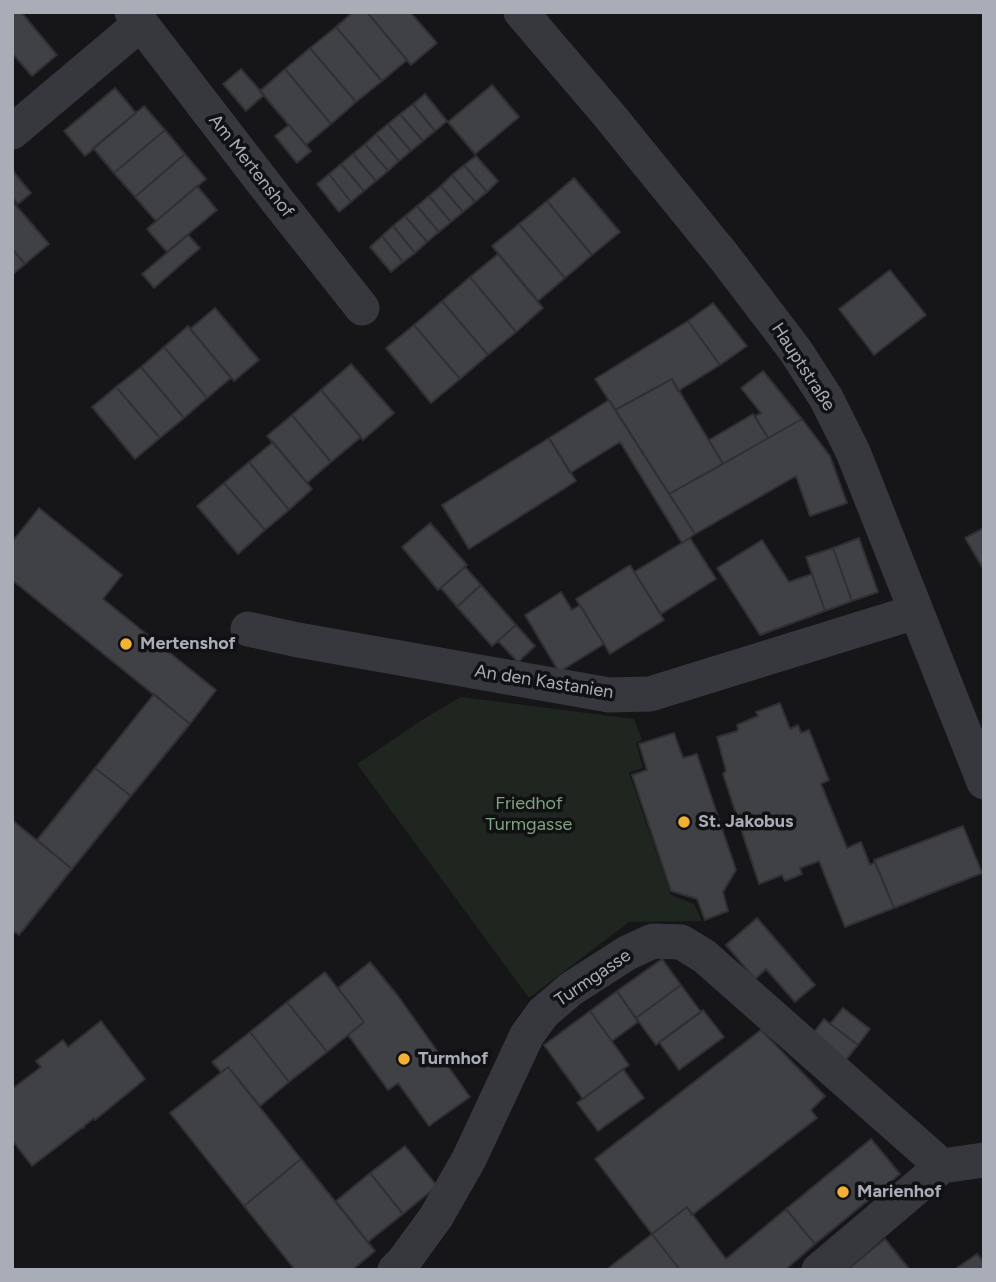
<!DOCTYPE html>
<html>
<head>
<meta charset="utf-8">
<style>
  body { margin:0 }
  #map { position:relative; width:996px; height:1282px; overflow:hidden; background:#161618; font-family:Figtree,sans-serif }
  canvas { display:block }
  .frame { position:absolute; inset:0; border:14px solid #a8adb8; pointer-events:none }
</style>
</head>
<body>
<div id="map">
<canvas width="996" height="1282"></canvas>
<div class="frame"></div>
</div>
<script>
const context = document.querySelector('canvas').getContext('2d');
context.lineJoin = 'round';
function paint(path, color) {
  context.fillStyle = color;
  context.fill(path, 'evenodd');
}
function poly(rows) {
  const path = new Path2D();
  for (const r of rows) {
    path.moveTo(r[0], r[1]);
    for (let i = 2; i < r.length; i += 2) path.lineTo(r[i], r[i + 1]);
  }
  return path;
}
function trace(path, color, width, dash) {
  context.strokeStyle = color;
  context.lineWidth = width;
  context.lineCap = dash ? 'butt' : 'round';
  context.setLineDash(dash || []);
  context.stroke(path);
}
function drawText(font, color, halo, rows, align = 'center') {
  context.font = font + ' Figtree,sans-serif';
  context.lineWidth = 7;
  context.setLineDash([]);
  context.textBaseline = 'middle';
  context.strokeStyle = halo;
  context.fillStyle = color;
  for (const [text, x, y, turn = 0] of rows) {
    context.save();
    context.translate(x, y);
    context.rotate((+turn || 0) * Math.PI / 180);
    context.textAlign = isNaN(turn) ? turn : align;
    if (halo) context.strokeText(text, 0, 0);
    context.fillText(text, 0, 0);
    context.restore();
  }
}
paint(poly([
  [461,697,634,719,642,740,636,743,643,768,629,773,671,895,694,904,702,921,629,922,529,998,357,764,422,720]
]), '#1e261f');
const building = poly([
  [12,12,21,12,57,55,32,76,12,53,12,12],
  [353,12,367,12,407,60,382,81,336,27,353,12],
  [367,12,410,12,437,43,411,65,367,12],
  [336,27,382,81,356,102,310,48,336,27],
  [310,48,356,102,331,124,285,69,310,48],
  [241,69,264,95,246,111,223,84,241,69],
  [285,69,331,124,306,145,260,91,285,69],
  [492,85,519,117,475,154,448,122,492,85],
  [115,88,136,113,85,156,64,131,115,88],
  [425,94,447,121,435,131,413,104,425,94],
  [413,104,435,131,423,141,400,114,413,104],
  [144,106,165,130,114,173,93,148,144,106],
  [400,114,423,141,411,151,388,124,400,114],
  [388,124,411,151,399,161,376,134,388,124],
  [289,125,311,151,297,163,275,136,289,125],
  [165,130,185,154,135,197,114,173,165,130],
  [376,134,399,161,388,171,365,144,376,134],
  [365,144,388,171,376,181,353,154,365,144],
  [185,154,206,179,156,221,135,197,185,154],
  [353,154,376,181,364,191,341,164,353,154],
  [476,156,498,181,487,192,464,165,476,156],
  [341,164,364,191,351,202,329,174,341,164],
  [464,165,487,192,475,202,452,175,464,165],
  [12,170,31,193,18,204,12,197,12,170],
  [329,174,351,202,339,212,317,184,329,174],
  [452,175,475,202,463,212,441,186,452,175],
  [574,178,620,232,592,255,547,201,574,178],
  [197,186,217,210,167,252,147,229,197,186],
  [441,186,463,212,451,222,429,196,441,186],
  [429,196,451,222,439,232,417,206,429,196],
  [12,201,49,244,25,264,12,249,12,201],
  [547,201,592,255,565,278,519,224,547,201],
  [417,206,439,232,427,242,405,216,417,206],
  [405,216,427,242,415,253,393,226,405,216],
  [519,224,565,278,538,301,492,246,519,224],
  [393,226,415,253,403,262,382,236,393,226],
  [188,235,200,248,154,288,142,274,188,235],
  [382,236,403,262,391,272,370,247,382,236],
  [12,249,25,264,12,275,12,249],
  [498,254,543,308,516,332,470,277,498,254],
  [890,270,926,315,874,355,839,309,890,270],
  [470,277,516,332,488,355,442,301,470,277],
  [442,301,488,355,460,379,414,325,442,301],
  [713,303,747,346,720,365,688,321,713,303],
  [215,308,259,360,234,381,190,329,215,308],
  [688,321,720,365,678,391,672,379,615,410,595,379,688,321],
  [414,325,460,379,431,403,386,348,414,325],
  [188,326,231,378,207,398,164,347,188,326],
  [164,347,207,398,184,418,141,367,164,347],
  [351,364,394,413,363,440,321,390,351,364],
  [141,367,184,418,160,438,116,387,141,367],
  [763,371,802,419,768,438,755,416,761,413,741,388,763,371],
  [672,379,723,464,669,494,615,410,672,379],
  [116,387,160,438,135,459,92,407,116,387],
  [321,390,361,437,331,462,292,415,321,390],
  [609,400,695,534,682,543,620,442,570,473,549,438,609,400],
  [753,414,768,438,723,464,709,440,753,414],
  [292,415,331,462,307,483,267,436,292,415],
  [802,419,830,456,847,503,810,516,796,476,695,534,669,494,802,419],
  [549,438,576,481,469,549,442,505,549,438],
  [273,442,312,489,289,510,249,462,273,442],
  [249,462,289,510,265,530,224,483,249,462],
  [224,483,265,530,238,554,197,506,224,483],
  [39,508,122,575,103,599,216,690,190,724,12,580,12,542,39,508],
  [430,523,467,565,438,590,402,547,430,523],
  [984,528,984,570,965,538,984,528],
  [690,538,716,579,661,614,634,572,690,538],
  [859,538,878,592,852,601,833,548,859,538],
  [762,540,789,582,812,574,825,611,760,635,717,568,762,540],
  [833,548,852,601,825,611,806,557,833,548],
  [630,565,664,620,610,654,576,599,630,565],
  [465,567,481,585,457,607,441,588,465,567],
  [481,585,516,625,492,646,457,607,481,585],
  [561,592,572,610,580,605,604,644,559,672,525,615,561,592],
  [516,625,535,646,518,662,498,641,516,625],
  [154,694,190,724,131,796,95,768,154,694],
  [780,703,790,729,798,725,801,733,809,730,829,780,821,784,847,848,861,842,870,865,875,862,894,908,845,927,819,861,800,868,802,874,785,881,782,875,759,884,723,774,726,771,717,737,737,731,738,729,737,725,758,716,756,712,780,703],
  [674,733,683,758,697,754,736,870,723,892,728,911,705,920,697,899,671,891,632,775,647,770,639,744,674,733],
  [95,768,131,796,72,869,37,840,95,768],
  [12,820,72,869,19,935,12,930,12,820],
  [963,826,982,873,894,908,874,860,963,826],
  [757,918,815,985,795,1002,766,969,755,979,726,945,757,918],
  [662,959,681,985,636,1018,617,991,662,959],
  [370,962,398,996,470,1097,429,1126,398,1083,388,1090,348,1035,364,1022,338,988,370,962],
  [325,972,364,1022,327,1052,287,1002,325,972],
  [681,985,701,1012,656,1045,636,1018,681,985],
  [617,991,638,1022,612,1041,590,1011,617,991],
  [287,1002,327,1052,289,1082,250,1032,287,1002],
  [843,1008,870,1029,858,1045,830,1024,843,1008],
  [703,1010,724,1037,679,1070,659,1042,703,1010],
  [590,1011,629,1065,583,1099,544,1045,590,1011],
  [824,1019,858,1045,845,1061,812,1035,824,1019],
  [101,1021,145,1079,95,1120,94,1118,84,1126,84,1128,83,1127,32,1166,12,1140,12,1089,41,1067,36,1061,63,1040,68,1047,101,1021],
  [761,1030,825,1096,811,1110,817,1118,692,1215,687,1207,652,1234,595,1159,761,1030],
  [250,1032,289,1082,260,1106,228,1067,221,1072,212,1062,250,1032],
  [228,1067,301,1159,244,1206,170,1113,228,1067],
  [623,1069,644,1098,598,1131,577,1103,623,1069],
  [871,1139,900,1174,815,1244,786,1209,871,1139],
  [405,1146,437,1186,403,1214,370,1173,405,1146],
  [301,1159,375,1251,352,1270,295,1270,244,1206,301,1159],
  [370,1173,403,1214,368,1242,336,1201,370,1173],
  [687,1207,726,1259,786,1209,815,1244,785,1270,680,1270,652,1234,687,1207],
  [652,1234,680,1270,606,1270,652,1234],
  [885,1239,910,1270,847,1270,885,1239],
  [977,1254,984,1262,984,1270,954,1270,977,1254]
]);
paint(building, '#404145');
trace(building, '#303034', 2);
trace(poly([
  [132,12,279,203,362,308],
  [521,12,608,114,725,258,795,350,826,398,853,452,984,782],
  [12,132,140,24],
  [248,629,298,640,609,695,650,694,915,612],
  [395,1270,404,1261,436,1217,469,1159,527,1035,543,1013,571,989,627,953,653,941,681,942,704,956,942,1166],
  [819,1270,942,1166,984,1160]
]), '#37383d', 35);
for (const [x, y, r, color] of [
  [126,644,7,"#f2b134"],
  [684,822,7,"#f2b134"],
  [404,1059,7,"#f2b134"],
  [843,1192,7,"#f2b134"]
]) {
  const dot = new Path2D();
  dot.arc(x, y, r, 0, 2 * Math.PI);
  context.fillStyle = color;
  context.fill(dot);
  trace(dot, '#111113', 2.5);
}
drawText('18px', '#a8adb8', '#111113', [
  ["Am Mertenshof",251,166,52],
  ["Hauptstraße",803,367,57],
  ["An den Kastanien",544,682,9],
  ["Turmgasse",593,978,-34]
]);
drawText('bold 18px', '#a8adb8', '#111113', [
  ["Mertenshof",140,644],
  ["St. Jakobus",698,822],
  ["Turmhof",418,1059],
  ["Marienhof",857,1192]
], 'left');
drawText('18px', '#7fa381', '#111113', [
  ["Friedhof",529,804],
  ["Turmgasse",529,825]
]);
</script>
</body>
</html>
